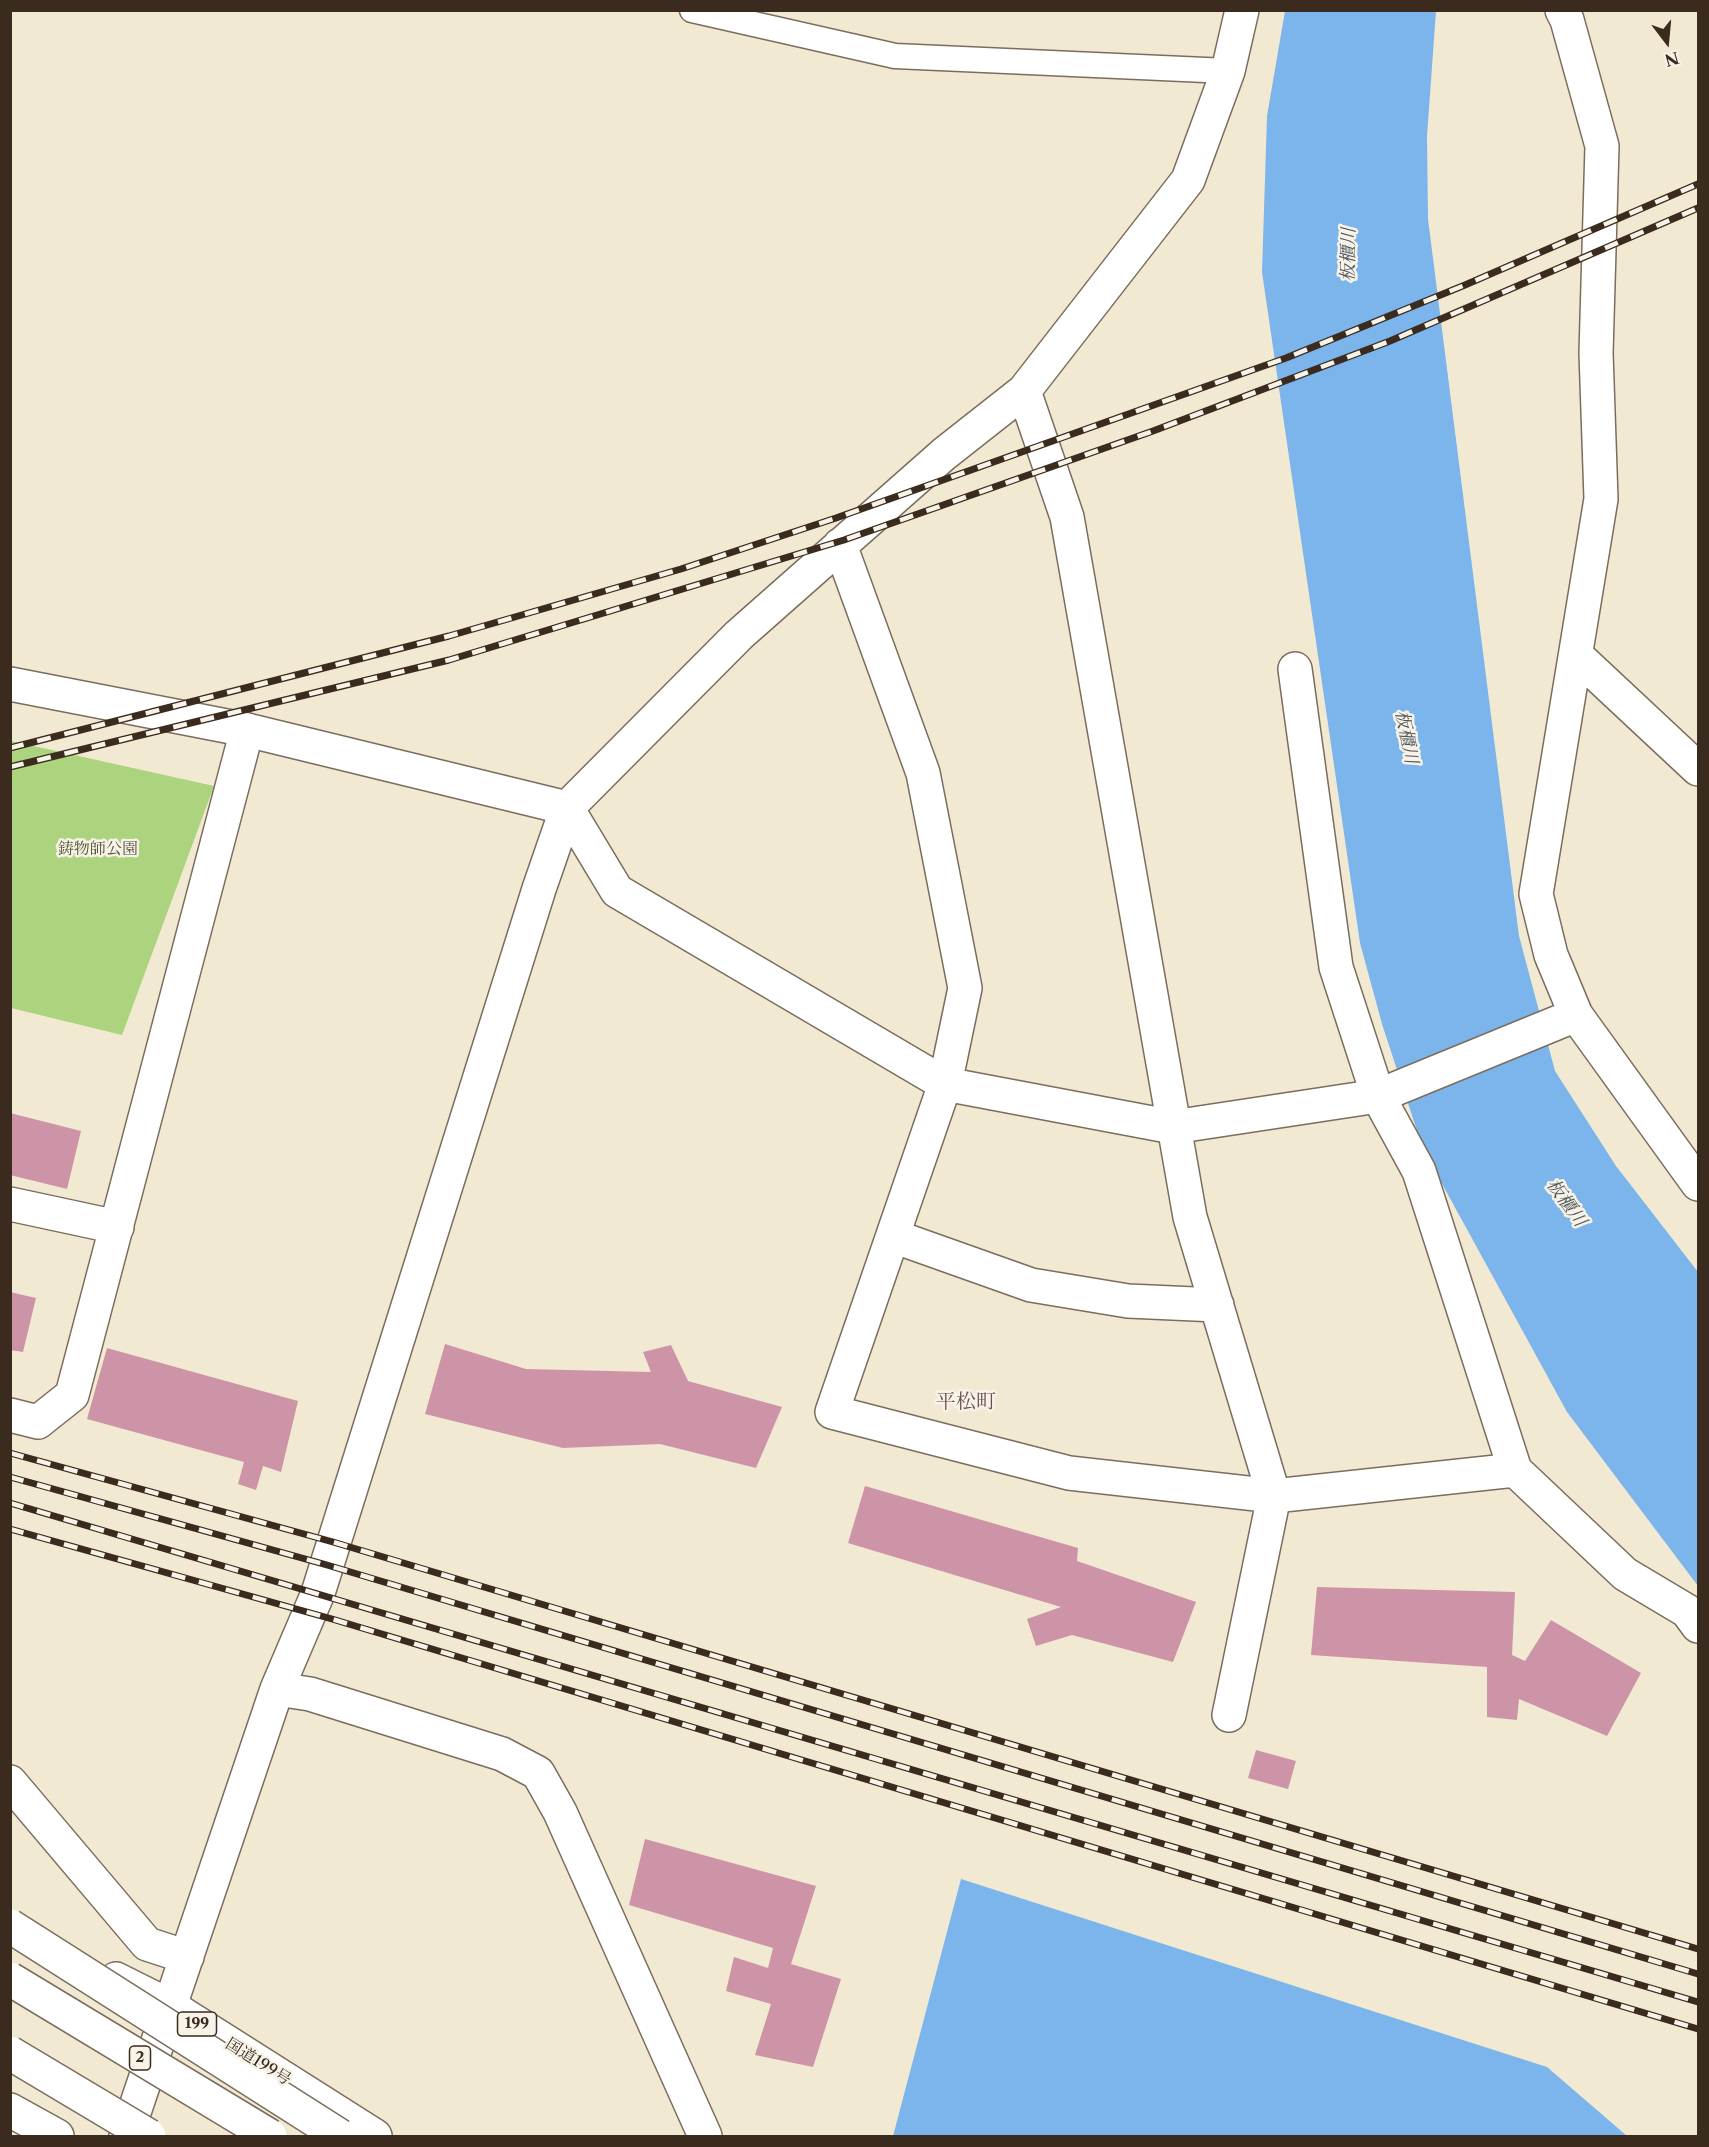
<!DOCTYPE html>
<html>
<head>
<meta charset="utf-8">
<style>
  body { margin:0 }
  #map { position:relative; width:1709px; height:2147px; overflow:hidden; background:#f2e9d3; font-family:"Libre Caslon Text",serif }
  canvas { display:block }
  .frame { position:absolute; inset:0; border:12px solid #3b2a1e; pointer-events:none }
  .north { position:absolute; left:1637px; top:12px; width:60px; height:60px; -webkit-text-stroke:4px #f7f3e8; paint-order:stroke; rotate:164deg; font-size:16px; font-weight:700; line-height:24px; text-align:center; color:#3b2a1e }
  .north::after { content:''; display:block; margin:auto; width:21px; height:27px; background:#3b2a1e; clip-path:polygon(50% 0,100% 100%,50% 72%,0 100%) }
</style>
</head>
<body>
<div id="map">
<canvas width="1709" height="2147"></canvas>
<div class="frame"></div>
<div class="north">N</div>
</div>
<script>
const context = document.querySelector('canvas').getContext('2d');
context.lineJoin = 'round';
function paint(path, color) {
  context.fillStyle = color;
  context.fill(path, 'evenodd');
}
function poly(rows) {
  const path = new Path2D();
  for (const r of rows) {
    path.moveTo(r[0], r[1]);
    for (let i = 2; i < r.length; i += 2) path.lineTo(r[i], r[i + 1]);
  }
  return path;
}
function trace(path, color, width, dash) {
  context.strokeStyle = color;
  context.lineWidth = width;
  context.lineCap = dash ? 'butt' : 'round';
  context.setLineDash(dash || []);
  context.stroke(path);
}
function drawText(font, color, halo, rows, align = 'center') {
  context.font = font + ' "Libre Caslon Text","Noto Serif JP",serif';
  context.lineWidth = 5;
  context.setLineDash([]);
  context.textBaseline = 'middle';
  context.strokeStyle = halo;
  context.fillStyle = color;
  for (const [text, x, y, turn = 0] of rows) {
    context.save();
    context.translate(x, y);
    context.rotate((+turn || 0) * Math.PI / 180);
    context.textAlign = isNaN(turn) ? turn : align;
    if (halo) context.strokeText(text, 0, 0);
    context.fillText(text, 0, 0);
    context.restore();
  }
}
paint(poly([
  [11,741,214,786,122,1035,11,1008]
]), '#acd37d');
paint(poly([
  [1285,11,1436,11,1427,136,1428,219,1519,936,1555,1071,1616,1166,1698,1272,1698,1586,1567,1412,1423,1149,1382,1024,1360,943,1262,272,1267,116],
  [961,1879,1547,2067,1627,2136,893,2136]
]), '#7bb5ec');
paint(poly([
  [10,1113,81,1131,67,1189,10,1175],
  [10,1292,36,1298,23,1352,10,1350],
  [445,1344,526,1369,651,1372,643,1352,671,1345,688,1381,782,1407,756,1468,660,1444,563,1448,425,1414],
  [107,1348,298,1401,281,1472,263,1466,256,1490,238,1484,244,1462,87,1419],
  [865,1486,1078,1548,1077,1561,1196,1602,1173,1662,1072,1635,1036,1646,1027,1619,1061,1607,848,1543],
  [1317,1587,1515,1592,1512,1655,1525,1661,1551,1620,1641,1673,1607,1736,1519,1699,1517,1720,1487,1717,1487,1667,1311,1655],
  [1256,1750,1296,1761,1288,1789,1248,1778],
  [645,1839,816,1886,791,1964,841,1979,813,2067,755,2055,771,2004,726,1991,734,1957,768,1968,773,1948,629,1905]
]), '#cd94a8');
const service = poly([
  [692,10,895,56,1228,71]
]);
const minor = poly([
  [1562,10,1567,20,1602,146,1596,353,1601,499,1536,894,1551,955,1576,1015,1698,1184],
  [840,545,923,773,965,988,945,1084,832,1412,1069,1473,1274,1496,1515,1470],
  [1577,656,1698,769],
  [1295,669,1336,967,1378,1096,1419,1171,1515,1470,1625,1574,1687,1611,1698,1626],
  [567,808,617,891,945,1084,1173,1127,1378,1096,1576,1015],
  [10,1204,117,1227],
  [893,1236,1031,1285,1128,1301,1217,1305],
  [10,1415,38,1422,72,1395,247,730],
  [277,1689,310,1694,502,1754,538,1773,560,1812,705,2136],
  [1229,1715,1274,1496,1190,1217,1067,517,1024,391,1188,180,1228,71,1242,10],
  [10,1782,147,1944,187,1957],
  [126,2136,277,1689,318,1593,539,889,567,808,739,635,944,454,1024,391]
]);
const tertiary = poly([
  [10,684,247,730,567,808]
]);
const trunk = poly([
  [116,1979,170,2006,375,2136]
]);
const motorway = poly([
  [10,2110,57,2136]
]);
trace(service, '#7b6d5d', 27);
trace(minor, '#7b6d5d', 36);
trace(tertiary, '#7b6d5d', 36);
trace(trunk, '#7b6d5d', 36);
trace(motorway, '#7b6d5d', 36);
trace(service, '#fff', 24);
trace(minor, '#fff', 33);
trace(tertiary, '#fff', 33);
trace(trunk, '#fff', 33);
trace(motorway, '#fff', 33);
const rail = poly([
  [10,748,449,636,681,569,836,518,1286,358,1465,285,1698,184],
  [10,767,449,660,844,540,1153,431,1390,341,1698,208],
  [10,1453,333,1542,1698,1949],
  [10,1477,327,1565,1698,1974],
  [10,1503,1698,2002],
  [10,1529,332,1619,1698,2029]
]);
trace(rail, '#3b2a1e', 7);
trace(rail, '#f7f3e8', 4.5, [14]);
const motorwayBridge = poly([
  [10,1926,340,2136],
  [10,1979,270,2136],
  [10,2053,149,2136]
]);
trace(motorwayBridge, '#7b6d5d', 36, []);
trace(motorwayBridge, '#fff', 33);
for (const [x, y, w] of [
  [197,2024,39],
  [140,2058,21]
]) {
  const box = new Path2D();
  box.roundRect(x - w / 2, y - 12, w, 24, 4.5);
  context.fillStyle = '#f7f3e8';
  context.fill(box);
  trace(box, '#3b2a1e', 1.5);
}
drawText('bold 15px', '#3b2a1e', null, [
  ["199",197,2024],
  ["2",140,2058]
]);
drawText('16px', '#575436', '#f7f3e8', [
  ["鋳物師公園",98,849]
]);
drawText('16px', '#3b2a1e', '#f7f3e8', [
  ["国道199号",258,2062,32]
]);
drawText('italic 18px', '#4e545c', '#f7f3e8', [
  ["板櫃川",1349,255,-89],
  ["板櫃川",1406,737,79],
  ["板櫃川",1566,1203,54]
]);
drawText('20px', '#6e4f4e', '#f7f3e8', [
  ["平松町",966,1402]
]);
</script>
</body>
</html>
